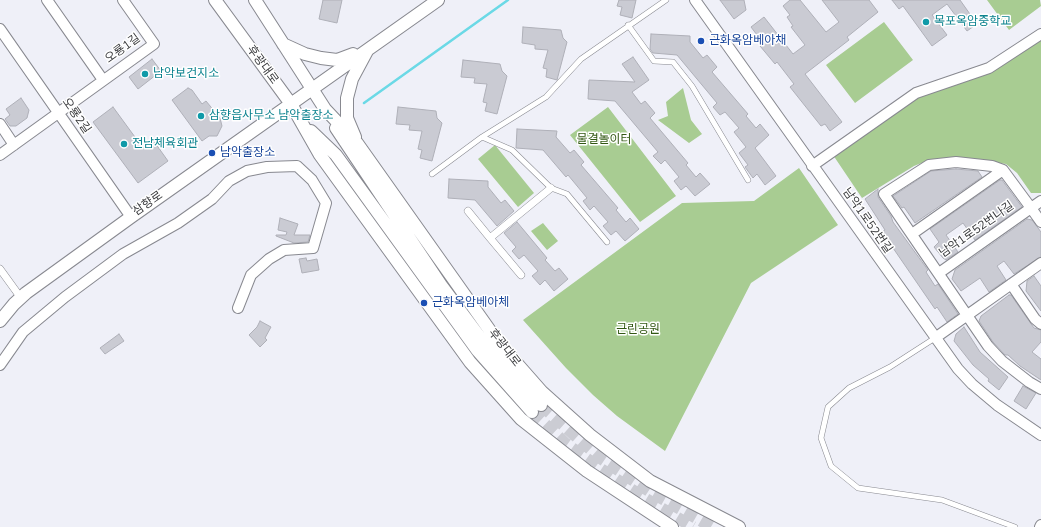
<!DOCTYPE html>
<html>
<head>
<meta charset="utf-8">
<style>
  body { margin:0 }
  canvas { display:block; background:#eff0f8 }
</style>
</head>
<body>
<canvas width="1041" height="527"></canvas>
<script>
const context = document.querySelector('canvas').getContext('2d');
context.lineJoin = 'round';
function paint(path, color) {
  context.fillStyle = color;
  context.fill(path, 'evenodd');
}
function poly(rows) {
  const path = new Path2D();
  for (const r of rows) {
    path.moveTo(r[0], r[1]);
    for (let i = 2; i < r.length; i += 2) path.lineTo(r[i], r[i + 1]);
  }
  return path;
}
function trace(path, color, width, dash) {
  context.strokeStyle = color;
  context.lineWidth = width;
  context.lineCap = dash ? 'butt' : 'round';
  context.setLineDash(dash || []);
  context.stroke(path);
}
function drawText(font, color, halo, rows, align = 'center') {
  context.font = font + ' "Nunito Sans","Noto Sans KR",sans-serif';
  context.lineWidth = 3;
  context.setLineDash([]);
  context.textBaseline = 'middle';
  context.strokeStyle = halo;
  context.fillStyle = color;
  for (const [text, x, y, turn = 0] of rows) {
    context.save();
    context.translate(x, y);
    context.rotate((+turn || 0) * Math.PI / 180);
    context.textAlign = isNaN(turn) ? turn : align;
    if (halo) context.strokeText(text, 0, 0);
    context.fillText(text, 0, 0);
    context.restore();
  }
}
paint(poly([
  [987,0,1040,0,1041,6,1009,30],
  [884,22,913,60,855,103,826,65],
  [1041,40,1041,193,1031,193,1017,173,1006,164,981,160,952,158,929,160,914,166,862,198,833,155,927,91,996,68],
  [683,88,691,120,702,134,689,143,658,120,668,116,666,102],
  [608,107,676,196,640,222,570,135],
  [495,145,534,193,518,207,478,159],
  [799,168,838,225,751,283,665,451,617,416,593,395,566,368,523,320,682,203,754,201],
  [543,223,558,241,547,250,531,231]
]), '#a8cc92');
trace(poly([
  [364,103,508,0]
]), '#6bd9e6', 2.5);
const building = poly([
  [323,0,342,0,337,23,319,19,323,0],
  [619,0,636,0,632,18,620,15,622,7,617,6,619,0],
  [720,0,744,0,746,10,734,19,720,0],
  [790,0,800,0,826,32,839,22,822,0,869,0,878,12,847,37,849,40,805,74,842,122,830,131,825,124,821,126,790,87,794,84,777,62,775,64,760,46,763,43,751,27,764,17,793,54,805,45,791,27,793,26,787,17,790,15,783,6,790,0],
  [892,0,960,0,977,24,967,31,947,4,932,15,947,35,932,46,903,6,899,9,892,0],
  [523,27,561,30,563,38,567,42,557,80,546,77,547,69,543,68,548,50,535,49,535,45,522,43,523,27],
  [651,34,690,36,690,42,703,58,707,55,717,67,712,72,748,114,746,116,756,128,760,124,769,135,755,148,776,176,765,185,757,174,753,178,745,167,748,165,739,153,746,147,734,132,739,128,725,112,720,115,713,107,717,103,677,55,653,53,650,49,651,34],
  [633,57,649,80,632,92,641,104,645,101,655,113,650,118,688,163,686,165,696,177,700,173,710,184,695,196,686,186,681,190,674,181,679,177,665,160,661,164,653,156,658,152,615,101,588,99,589,80,635,82,622,64,633,57],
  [152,59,161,71,138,89,129,77,152,59],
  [463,60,500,64,502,71,507,76,497,114,485,111,487,103,483,102,487,84,474,83,475,78,461,77,463,60],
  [188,88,192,90,202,104,206,101,220,118,222,126,217,136,209,136,202,141,172,100,188,88],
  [21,98,29,110,27,118,16,126,10,126,5,119,10,115,6,109,21,98],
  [113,107,143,148,153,140,168,161,138,183,93,122,113,107],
  [398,107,436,111,437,118,442,123,432,161,420,158,422,150,418,149,422,131,409,130,410,125,396,124,398,107],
  [517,129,557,131,556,137,570,153,574,150,584,162,581,165,618,208,616,210,626,222,630,218,639,229,625,241,616,231,611,235,603,226,608,222,594,206,590,210,583,201,587,198,568,175,566,177,543,150,516,148,517,129],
  [956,169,978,171,982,177,915,223,904,207,902,208,893,196,931,171,956,169],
  [449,179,488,181,488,187,501,203,505,200,514,211,497,226,475,200,448,198,449,179],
  [1000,180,1002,180,1022,207,975,240,963,223,946,235,958,252,946,260,943,258,934,247,939,242,930,229,1000,180],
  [878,189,878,197,891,216,893,222,928,270,926,272,935,286,938,284,958,314,947,322,937,307,935,309,882,232,885,230,865,199,878,189],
  [280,218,298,224,294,235,310,235,308,242,294,243,276,236,276,235,286,235,287,232,278,230,280,218],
  [1027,219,1032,220,1041,232,1041,257,1014,274,1004,261,997,266,1006,280,989,292,980,278,961,291,952,279,955,270,1027,219],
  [517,222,547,258,545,260,555,271,559,268,568,279,554,291,545,280,540,285,532,276,538,271,524,255,519,259,512,251,516,247,504,233,517,222],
  [306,258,307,261,317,259,319,270,302,273,299,259,306,258],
  [1034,276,1041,286,1041,311,1026,291,1027,281,1034,276],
  [1009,295,1011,295,1034,328,1041,330,1041,342,1032,352,1041,359,1041,380,1020,366,1008,355,1005,355,993,342,979,321,981,316,1009,295],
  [260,321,271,327,265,338,267,340,260,347,249,335,257,327,260,321],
  [964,327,980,352,1008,377,999,390,988,381,989,379,973,365,954,341,956,334,964,327],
  [119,334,124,341,105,354,100,348,119,334],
  [1023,386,1036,393,1026,409,1014,401,1023,386]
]);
paint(building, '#cacbd3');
trace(building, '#afb0b8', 1);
trace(poly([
  [541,405,599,457,649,491,712,527],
  [532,412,565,443,598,467,641,496,693,527]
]), '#cbccd3', 12, [12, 6]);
const service = poly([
  [628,25,654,61,673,62,692,86,748,180],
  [482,137,512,150,551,188,567,194,607,242],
  [432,174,482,137,546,97,581,59,666,0],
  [935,338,890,367,849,388,828,407,821,438,831,466,858,488,942,500,1015,527]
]);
const pedestrian = poly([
  [468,211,490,238,551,188],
  [490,238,521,275],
  [0,269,21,298]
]);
const minor = poly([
  [47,0,103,80],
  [695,0,958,369,972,384,997,405,1041,435],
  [0,29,131,217],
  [0,124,14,145],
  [0,155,154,44,123,0],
  [812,166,916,93,989,68,1041,34],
  [1041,201,1031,208,1003,170,992,166,956,162,929,165,884,194,988,346,1002,361,1029,382,1041,389],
  [912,234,1003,170],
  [939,273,1031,208,1041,222],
  [1011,284,1035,319,1041,324],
  [935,338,1041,263],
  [0,365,23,332,65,297,123,254,178,223,212,199,229,181,247,171,267,167,297,166,312,180,326,203,313,248,284,250,269,259,251,275,238,308],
  [1040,527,1041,525]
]);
const tertiary = poly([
  [215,0,291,104,320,155,470,362,521,419,587,471,672,527],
  [255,0,325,109,357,143,498,342,542,392,590,435,650,481,739,527],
  [283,44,305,54,321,58,337,60,353,54],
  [336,128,441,285,485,344,541,405],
  [311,131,336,155,477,350,532,412],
  [355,137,347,118,347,98,352,79,367,51],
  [0,321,14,304,26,293,131,217,438,0]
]);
trace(service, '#888990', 6);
trace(pedestrian, '#888990', 8);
trace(minor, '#888990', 12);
trace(tertiary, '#888990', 14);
trace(service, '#fff', 5);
trace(pedestrian, '#fff', 7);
trace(minor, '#fff', 10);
trace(tertiary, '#fff', 12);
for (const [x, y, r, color] of [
  [926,22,4,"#0f9aa8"],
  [701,41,4,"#1a4fb4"],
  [145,74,4,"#0f9aa8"],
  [201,116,4,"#0f9aa8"],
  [124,144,4,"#0f9aa8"],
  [212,153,4,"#1a4fb4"],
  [424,303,4,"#1a4fb4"]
]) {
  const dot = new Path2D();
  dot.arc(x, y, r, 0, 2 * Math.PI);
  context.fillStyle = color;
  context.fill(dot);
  trace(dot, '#fff', 1.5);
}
drawText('12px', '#0d838f', '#fff', [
  ["목포옥암중학교",934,22],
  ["남악보건지소",153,74],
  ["삼향읍사무소 남악출장소",209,116],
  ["전남체육회관",132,144]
], 'left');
drawText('12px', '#164399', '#fff', [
  ["근화옥암베아채",709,41],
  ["남악출장소",220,153],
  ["근화옥암베아체",432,303]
], 'left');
drawText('12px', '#3a3b3e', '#fff', [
  ["오룡1길",123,49,-36],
  ["후광대로",262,65,54],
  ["오룡2길",76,116,55],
  ["삼향로",148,204,-35],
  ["남악1로52번길",867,221,55],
  ["남악1로52번나길",977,230,-35],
  ["후광대로",504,348,52]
]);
drawText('12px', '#325813', '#fff', [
  ["물결놀이터",604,140],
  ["근린공원",638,330]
]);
</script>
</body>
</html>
